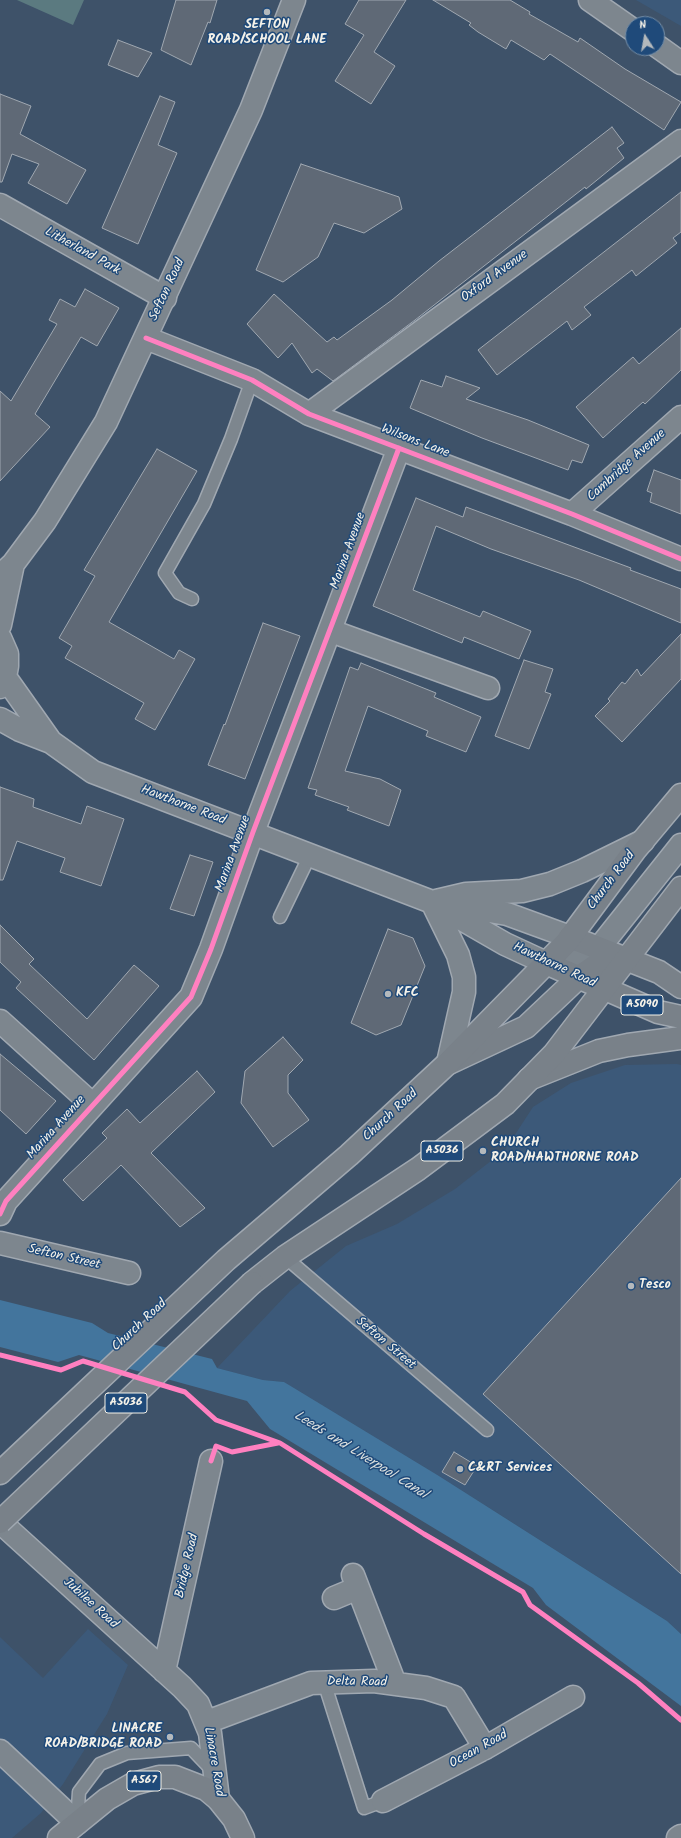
<!DOCTYPE html>
<html>
<head>
<meta charset="utf-8">
<style>
  body { margin:0 }
  #map { position:relative; width:681px; height:1838px; overflow:hidden; background:#3e5269; font-family:Kalam,sans-serif }
  canvas { display:block }
  .north { position:absolute; left:625px; top:16px; width:40px; height:40px; box-sizing:border-box; background:#1f4a7a; border:1px solid #748da6; border-radius:50%; rotate:349deg; font-size:11px; font-weight:700; line-height:16px; text-align:center; color:#f4f1e8 }
  .north::after { content:''; display:block; margin:auto; width:14px; height:18px; background:#b4b9bc; clip-path:polygon(50% 0,100% 100%,50% 72%,0 100%) }
</style>
</head>
<body>
<div id="map">
<canvas width="681" height="1838"></canvas>
<div class="north">N</div>
</div>
<script>
const context = document.querySelector('canvas').getContext('2d');
context.lineJoin = 'round';
function paint(path, color) {
  context.fillStyle = color;
  context.fill(path, 'evenodd');
}
function poly(rows) {
  const path = new Path2D();
  for (const r of rows) {
    path.moveTo(r[0], r[1]);
    for (let i = 2; i < r.length; i += 2) path.lineTo(r[i], r[i + 1]);
  }
  return path;
}
function trace(path, color, width, dash) {
  context.strokeStyle = color;
  context.lineWidth = width;
  context.lineCap = dash ? 'butt' : 'round';
  context.setLineDash(dash || []);
  context.stroke(path);
}
function drawText(font, color, halo, rows, align = 'center') {
  context.font = font + ' Kalam,sans-serif';
  context.lineWidth = 3;
  context.setLineDash([]);
  context.textBaseline = 'middle';
  context.strokeStyle = halo;
  context.fillStyle = color;
  for (const [text, x, y, turn = 0] of rows) {
    context.save();
    context.translate(x, y);
    context.rotate((+turn || 0) * Math.PI / 180);
    context.textAlign = isNaN(turn) ? turn : align;
    if (halo) context.strokeText(text, 0, 0);
    context.fillText(text, 0, 0);
    context.restore();
  }
}
paint(poly([
  [636,0,681,0,681,26],
  [677,1064,681,1065,681,1634,667,1621,565,1556,439,1476,284,1382,263,1380,217,1368,290,1291,346,1246,397,1224,455,1189,505,1150,533,1107,571,1083,625,1065],
  [88,1629,128,1665,107,1714,63,1784,41,1813,12,1838,0,1838,0,1637,43,1678]
]), '#3c5979');
paint(poly([
  [17,0,84,0,73,25]
]), '#5b7a80');
paint(poly([
  [0,1300,92,1323,108,1333,212,1359,217,1368,263,1380,284,1382,294,1388,439,1476,667,1621,681,1634,681,1706,546,1605,533,1588,270,1429,247,1401,79,1355,58,1362,0,1347]
]), '#43759d');
const building = poly([
  [176,0,217,0,210,23,208,22,191,65,161,50,176,0],
  [359,0,406,0,374,52,395,66,371,104,335,81,364,35,345,24,359,0],
  [433,0,510,0,530,12,529,14,578,42,580,38,625,69,681,102,664,130,550,54,544,60,511,40,506,49,478,32,469,25,471,23,433,0],
  [118,40,152,53,138,77,108,65,118,40],
  [0,94,31,106,20,134,86,170,67,204,28,183,39,164,12,154,2,182,0,182,0,94],
  [160,96,175,102,158,145,177,153,138,244,102,228,160,96],
  [612,127,624,143,617,148,624,158,586,189,585,187,415,320,333,381,317,369,312,373,292,343,278,358,247,324,274,294,327,342,334,337,337,340,392,300,439,261,612,127],
  [301,164,399,197,402,209,364,233,334,223,318,257,283,282,256,270,301,164],
  [681,192,681,232,673,238,677,243,636,276,632,270,584,307,591,315,572,330,567,321,497,375,478,350,681,192],
  [85,289,119,308,97,346,81,337,35,414,50,427,0,481,0,391,11,401,57,324,49,320,60,299,75,307,85,289],
  [681,328,681,370,645,404,643,402,603,438,576,407,633,357,639,364,681,328],
  [446,376,480,388,466,399,528,420,589,445,582,463,572,460,568,470,482,438,410,408,421,380,442,387,446,376],
  [157,449,197,471,109,622,174,659,179,650,195,659,155,730,135,719,144,703,65,658,72,646,59,638,95,576,84,570,157,449],
  [654,470,681,480,681,514,650,502,652,493,647,491,654,470],
  [416,498,463,517,466,507,631,568,630,570,681,589,681,623,579,580,491,549,436,526,413,590,480,617,483,611,531,631,519,659,464,637,462,643,373,606,416,498],
  [263,623,300,636,245,779,208,765,224,724,225,725,263,623],
  [681,634,681,679,622,742,595,716,610,701,608,699,622,682,625,684,637,669,641,676,681,634],
  [524,660,553,669,545,692,551,694,529,749,495,736,524,660],
  [361,663,436,693,434,697,481,717,466,752,426,736,428,731,368,706,345,771,380,779,401,790,389,826,347,810,349,807,315,795,317,790,308,788,350,667,358,670,361,663],
  [0,787,34,799,33,807,81,824,87,806,124,819,101,886,60,872,65,858,17,841,3,880,0,880,0,787],
  [190,855,213,862,194,916,170,909,190,855],
  [0,925,34,959,29,964,87,1019,134,965,159,986,94,1060,16,988,21,982,0,962,0,925],
  [388,929,413,938,425,966,401,1025,376,1035,351,1023,388,929],
  [283,1037,303,1060,288,1075,288,1093,309,1120,273,1147,241,1103,245,1071,283,1037],
  [0,1054,56,1101,26,1134,0,1110,0,1054],
  [197,1071,215,1092,151,1153,205,1208,180,1227,121,1165,83,1201,63,1180,107,1138,102,1133,127,1109,140,1123,197,1071],
  [681,1178,681,1574,483,1394,681,1178],
  [454,1452,477,1466,465,1485,442,1472,454,1452]
]);
paint(building, '#5f6976');
trace(building, '#a0a8b1', 1);
const lane = poly([
  [192,599,179,593,165,573,204,504,231,439,252,380],
  [280,917,310,855],
  [285,1257,487,1430],
  [324,1682,364,1808,383,1801],
  [77,1823,79,1792,100,1764,127,1753,191,1748,213,1771]
]);
const street = poly([
  [590,0,633,30],
  [657,46,681,63],
  [0,205,165,298],
  [146,338,252,380,309,414,572,514,681,559],
  [309,414,681,141],
  [572,514,681,417],
  [331,631,488,688],
  [0,1021,93,1105],
  [0,1214,6,1201,191,997,211,949,253,832,399,448],
  [0,1243,129,1273],
  [0,1522,182,1687,198,1704,210,1733,218,1799],
  [353,1575,395,1684],
  [334,1598,358,1588],
  [164,1671,211,1461],
  [207,1722,311,1683,374,1681,426,1688,454,1697,485,1748],
  [0,1751,77,1823],
  [383,1801,485,1748,573,1697],
  [678,1838,681,1836]
]);
const secondary = poly([
  [0,576,13,564,45,521,106,422,251,110,294,0],
  [0,625,13,564],
  [0,638,7,654,7,666,5,677,0,687],
  [5,677,51,742],
  [0,719,20,730,51,742,93,772,432,902,505,944,546,963,575,960,599,948,681,845],
  [432,902,466,894,522,891,550,884,582,871,643,841],
  [432,902,458,955,464,977,464,992,448,1063],
  [447,904,507,914,570,937]
]);
const primary = poly([
  [570,937,659,972,681,987],
  [546,963,658,1012,681,1017],
  [449,1063,526,1027,578,978,598,964,627,959],
  [529,1079,599,1051,628,1045,681,1038],
  [59,1838,107,1799,133,1784,159,1777,175,1777,206,1789,218,1799,234,1819,243,1838]
]);
const highway = poly([
  [252,1283,285,1257,418,1169,505,1104,554,1054,681,888],
  [0,1473,226,1260,349,1155,448,1063,566,943,635,850,681,795]
]);
trace(lane, '#a0a8b1', 15);
trace(street, '#a0a8b1', 25);
trace(secondary, '#a0a8b1', 25);
trace(primary, '#a0a8b1', 25);
trace(highway, '#a0a8b1', 25);
trace(lane, '#7d868e', 12);
trace(street, '#7d868e', 22);
trace(secondary, '#7d868e', 22);
trace(primary, '#798189', 22);
trace(highway, '#798189', 22);
const highwayBridge = poly([
  [0,1522,252,1283]
]);
trace(highwayBridge, '#a0a8b1', 25, []);
trace(highwayBridge, '#798189', 22);
trace(poly([
  [146,338,252,380,309,414,572,514,681,559],
  [0,1214,6,1201,191,997,211,949,253,832,399,448],
  [0,1355,61,1370,83,1361,185,1392,216,1420,280,1443,424,1534,523,1592,530,1605,638,1683,681,1720],
  [211,1461,216,1446,232,1452,278,1443]
]), '#ff80c0', 5);
for (const [x, y, r, color] of [
  [267,12,4,"#b4b9bc"],
  [388,994,4,"#b4b9bc"],
  [483,1151,4,"#b4b9bc"],
  [631,1286,4,"#b4b9bc"],
  [460,1469,4,"#b4b9bc"],
  [170,1737,4,"#b4b9bc"]
]) {
  const dot = new Path2D();
  dot.arc(x, y, r, 0, 2 * Math.PI);
  context.fillStyle = color;
  context.fill(dot);
  trace(dot, '#1f4a7a', 1.5);
}
for (const [x, y, w] of [
  [642,1005,42],
  [442,1151,42],
  [126,1403,42],
  [144,1781,34]
]) {
  const box = new Path2D();
  box.roundRect(x - w / 2, y - 10, w, 20, 3);
  context.fillStyle = '#1f4a7a';
  context.fill(box);
  trace(box, '#f4f1e8', 1);
}
drawText('bold 12px', '#f4f1e8', null, [
  ["A5090",642,1005],
  ["A5036",442,1151],
  ["A5036",126,1403],
  ["A567",144,1781]
]);
drawText('bold 13px', '#f4f1e8', '#1f4a7a', [
  ["SEFTON",267,26,"center"],
  ["ROAD/SCHOOL LANE",267,41,"center"],
  ["KFC",396,994],
  ["CHURCH",491,1144],
  ["ROAD/HAWTHORNE ROAD",491,1159],
  ["Tesco",639,1286],
  ["C&RT Services",468,1469],
  ["LINACRE",162,1730,"right"],
  ["ROAD/BRIDGE ROAD",162,1745,"right"]
], 'left');
drawText('13px', '#f4f1e8', '#1f4a7a', [
  ["Litherland Park",82,252,29],
  ["Oxford Avenue",495,277,-36],
  ["Sefton Road",168,290,-65],
  ["Wilsons Lane",415,442,21],
  ["Cambridge Avenue",627,466,-42],
  ["Marina Avenue",349,551,-70],
  ["Hawthorne Road",183,806,21],
  ["Marina Avenue",234,854,-70],
  ["Church Road",612,881,-53],
  ["Hawthorne Road",554,966,25],
  ["Church Road",391,1116,-43],
  ["Marina Avenue",57,1128,-48],
  ["Sefton Street",64,1258,13],
  ["Church Road",140,1326,-43],
  ["Sefton Street",385,1344,40],
  ["Bridge Road",188,1566,-77],
  ["Jubilee Road",90,1604,42],
  ["Delta Road",357,1683,1],
  ["Ocean Road",479,1750,-29],
  ["Linacre Road",213,1762,80]
]);
drawText('italic 14px', '#dadfde', '#1f4a7a', [
  ["Leeds and Liverpool Canal",360,1456,32]
]);
</script>
</body>
</html>
